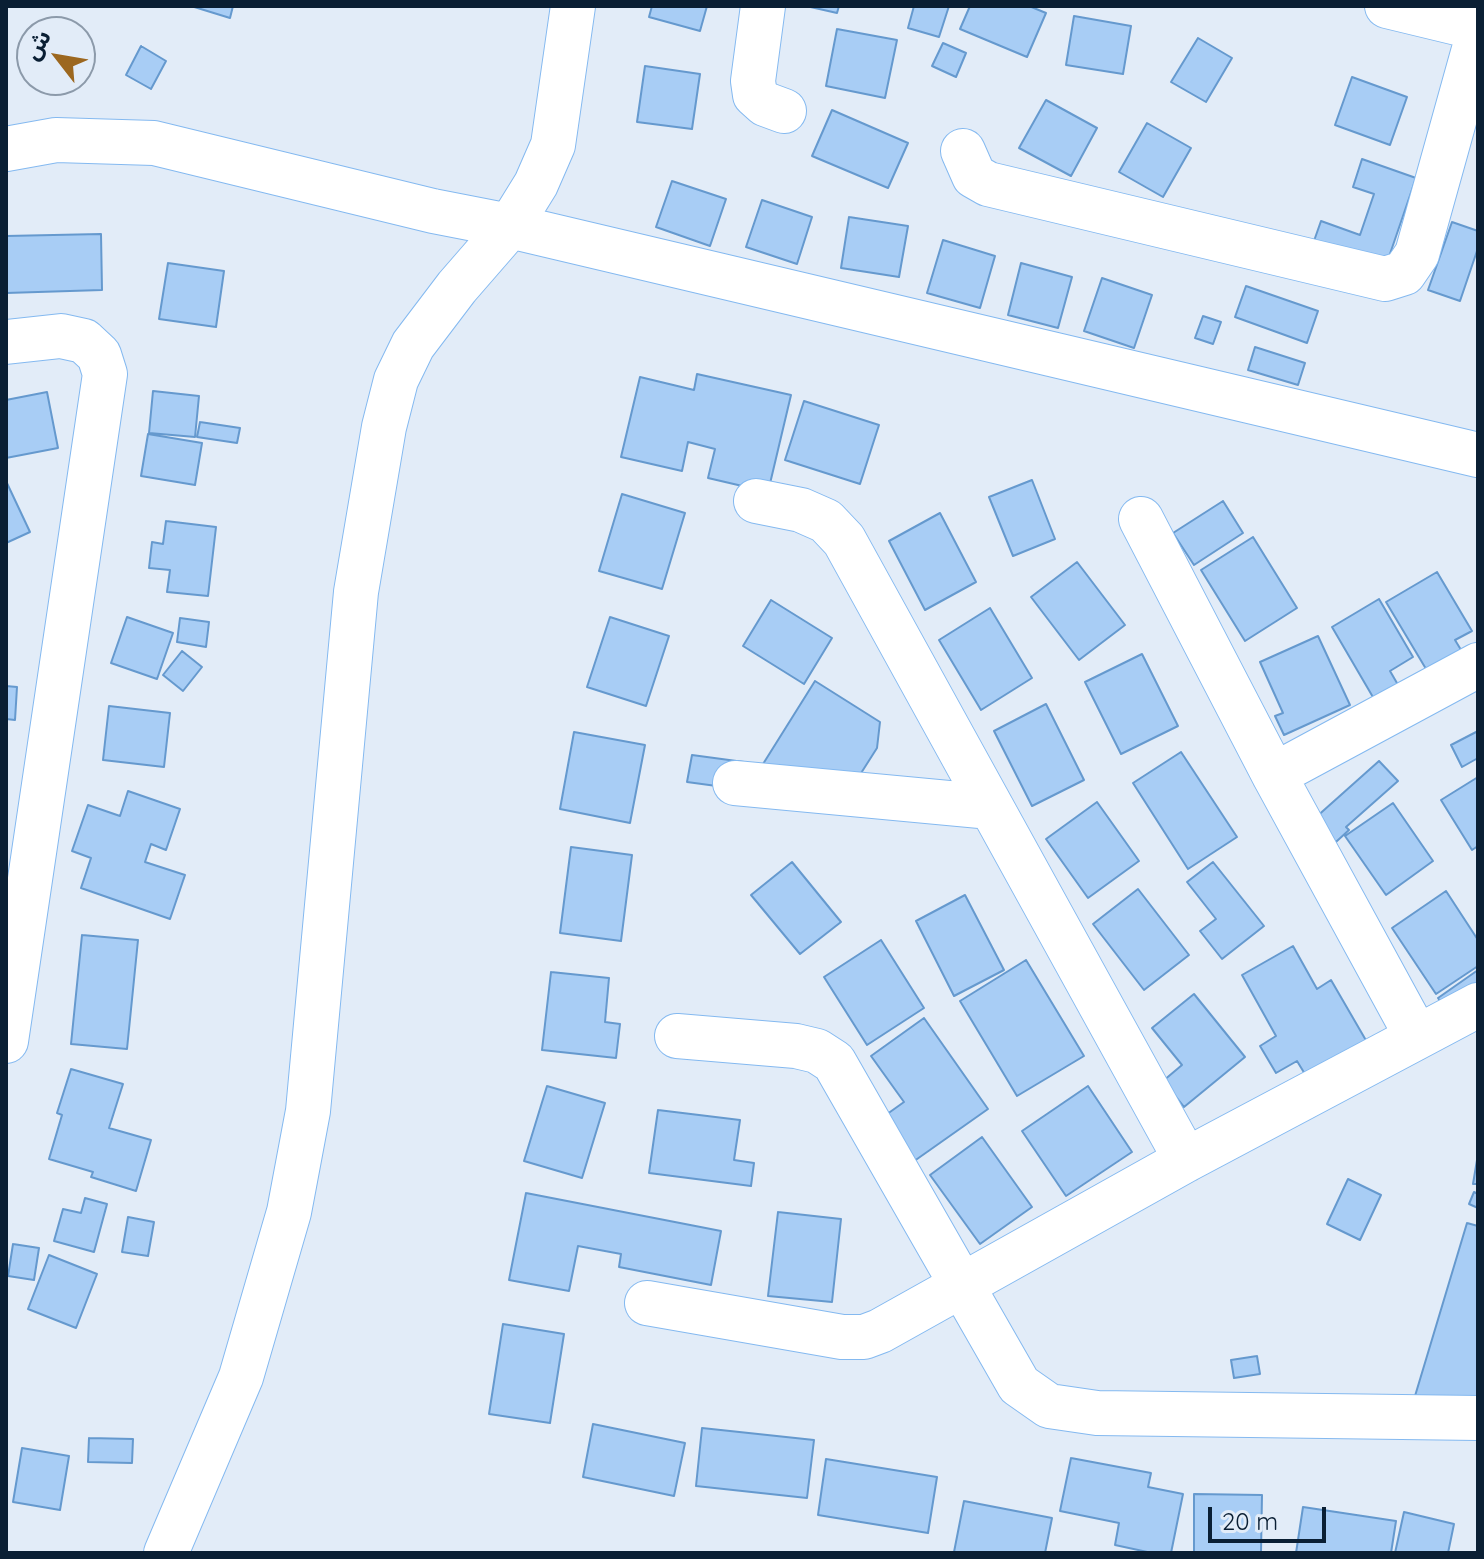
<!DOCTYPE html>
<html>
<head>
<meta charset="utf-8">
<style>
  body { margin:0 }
  #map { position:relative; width:1484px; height:1559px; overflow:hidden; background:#e2ecf8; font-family:Quicksand,"Noto Sans Arabic",sans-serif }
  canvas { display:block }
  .frame { position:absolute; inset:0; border:8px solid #0a1f34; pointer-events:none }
  .north { position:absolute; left:16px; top:16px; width:80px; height:80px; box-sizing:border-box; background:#e2ecf8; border:2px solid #8c9aaa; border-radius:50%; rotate:301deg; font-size:22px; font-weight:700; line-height:32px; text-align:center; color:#0a1f34 }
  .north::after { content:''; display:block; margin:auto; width:28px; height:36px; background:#9c671f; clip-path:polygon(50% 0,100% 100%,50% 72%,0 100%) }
  .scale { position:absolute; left:1208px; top:1507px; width:118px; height:36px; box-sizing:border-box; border:4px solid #0a1f34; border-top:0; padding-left:10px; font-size:24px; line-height:28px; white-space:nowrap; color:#0a1f34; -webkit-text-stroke:6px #e2ecf8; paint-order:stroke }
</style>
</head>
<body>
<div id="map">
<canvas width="1484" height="1559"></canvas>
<div class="frame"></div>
<div class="north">ش</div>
<div class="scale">20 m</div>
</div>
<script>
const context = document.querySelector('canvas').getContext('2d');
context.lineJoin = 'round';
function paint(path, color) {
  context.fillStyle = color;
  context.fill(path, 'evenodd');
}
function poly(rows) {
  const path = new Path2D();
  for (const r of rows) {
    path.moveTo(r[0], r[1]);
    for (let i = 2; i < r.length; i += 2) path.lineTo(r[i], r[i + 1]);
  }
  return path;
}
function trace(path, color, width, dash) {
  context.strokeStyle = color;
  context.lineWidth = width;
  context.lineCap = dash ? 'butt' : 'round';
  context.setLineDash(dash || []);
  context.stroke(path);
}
const building = poly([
  [191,6,233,6,230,18,191,6],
  [652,6,707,6,700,31,649,17,652,6],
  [806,6,839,6,837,13,806,6],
  [914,6,949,6,939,37,908,28,914,6],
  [970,6,1029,6,1046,13,1027,57,960,29,970,6],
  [1074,16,1131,26,1123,74,1066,65,1074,16],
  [837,29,897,40,885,98,826,86,837,29],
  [1198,38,1232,58,1206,102,1171,82,1198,38],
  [943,43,966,53,956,77,932,66,943,43],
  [141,46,166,61,151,89,126,75,141,46],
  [645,66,700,74,692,129,637,122,645,66],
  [1352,77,1407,97,1390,145,1335,125,1352,77],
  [1046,100,1097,128,1071,176,1019,148,1046,100],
  [832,110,908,143,888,188,812,156,832,110],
  [1147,123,1191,148,1163,197,1119,172,1147,123],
  [1362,159,1416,178,1380,283,1308,258,1321,221,1360,235,1374,194,1353,187,1362,159],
  [672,181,726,199,710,246,656,227,672,181],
  [762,200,812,217,797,264,746,247,762,200],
  [849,217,908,226,899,277,841,268,849,217],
  [1452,222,1478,231,1478,248,1460,301,1428,290,1452,222],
  [101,234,102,290,6,293,6,236,101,234],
  [943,240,995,256,980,308,927,293,943,240],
  [168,263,224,271,216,327,159,319,168,263],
  [1021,263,1072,277,1058,328,1008,315,1021,263],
  [1102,278,1152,295,1134,348,1084,331,1102,278],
  [1246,286,1318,311,1307,343,1235,317,1246,286],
  [1203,316,1221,322,1213,344,1195,338,1203,316],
  [1255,347,1305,363,1298,385,1248,370,1255,347],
  [697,374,791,395,768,492,708,478,715,449,688,442,682,471,621,457,640,377,694,390,697,374],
  [153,391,199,396,195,437,149,433,153,391],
  [47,392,58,448,6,458,6,400,47,392],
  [804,401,879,425,860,484,785,460,804,401],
  [200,422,240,428,237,443,197,437,200,422],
  [148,434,202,443,195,485,141,476,148,434],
  [1032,480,1055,539,1013,556,989,497,1032,480],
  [6,481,30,532,6,543,6,481],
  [622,494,685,513,662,589,599,571,622,494],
  [1223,501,1243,533,1194,565,1173,533,1223,501],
  [940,513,976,582,925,610,889,541,940,513],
  [166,521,216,527,208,596,167,592,170,570,149,568,152,542,163,544,166,521],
  [1253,537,1297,608,1245,641,1201,570,1253,537],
  [1077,562,1125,625,1079,660,1031,597,1077,562],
  [1437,572,1472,631,1455,640,1472,668,1438,689,1386,602,1437,572],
  [1379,599,1413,657,1390,671,1408,702,1384,716,1332,627,1379,599],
  [771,600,832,638,804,684,743,646,771,600],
  [990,608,1032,678,981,710,939,640,990,608],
  [127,617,173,633,157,679,111,663,127,617],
  [610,617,669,636,646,706,587,687,610,617],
  [180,618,209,622,206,647,177,642,180,618],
  [1318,636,1350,705,1284,735,1275,716,1283,713,1260,662,1318,636],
  [182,651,202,667,183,691,163,675,182,651],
  [1142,654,1178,726,1121,754,1085,682,1142,654],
  [815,681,880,722,877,748,842,803,687,782,692,755,744,762,758,772,815,681],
  [6,686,17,687,15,720,6,719,6,686],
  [1046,704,1084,780,1032,806,994,731,1046,704],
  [109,706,170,713,164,767,103,760,109,706],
  [1478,731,1478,758,1462,767,1451,745,1478,731],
  [574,732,645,745,630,823,560,809,574,732],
  [1181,752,1237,837,1188,869,1133,783,1181,752],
  [1379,761,1398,781,1346,827,1349,830,1326,851,1305,827,1379,761],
  [1478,777,1478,846,1472,850,1441,800,1478,777],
  [128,791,180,809,166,850,151,844,145,862,185,875,170,919,81,888,91,858,72,851,88,805,120,816,128,791],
  [1097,802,1139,861,1088,898,1046,839,1097,802],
  [1393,803,1433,861,1386,895,1345,836,1393,803],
  [571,847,632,855,621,941,560,933,571,847],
  [792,862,841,922,800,954,751,895,792,862],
  [1213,862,1264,926,1222,959,1200,931,1216,919,1187,882,1213,862],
  [1138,889,1189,955,1144,990,1093,924,1138,889],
  [1446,891,1478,940,1478,966,1436,994,1392,928,1446,891],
  [965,895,1004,970,954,996,916,921,965,895],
  [82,935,138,940,127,1049,71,1044,82,935],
  [881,940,924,1008,867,1045,824,977,881,940],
  [1293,946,1317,989,1331,980,1371,1049,1311,1084,1297,1061,1276,1073,1260,1046,1276,1036,1242,975,1293,946],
  [1026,960,1084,1056,1017,1096,960,1001,1026,960],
  [1478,970,1478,993,1448,1013,1438,998,1478,970],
  [551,972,609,978,605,1022,620,1024,616,1058,542,1050,551,972],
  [1194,994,1245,1057,1184,1107,1163,1081,1182,1065,1152,1028,1194,994],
  [924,1018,988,1109,893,1176,862,1132,904,1102,871,1056,924,1018],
  [71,1069,123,1084,109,1128,151,1140,136,1191,91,1177,93,1172,49,1159,62,1115,57,1113,71,1069],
  [547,1086,605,1103,582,1178,524,1161,547,1086],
  [1088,1086,1132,1152,1066,1196,1022,1131,1088,1086],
  [658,1110,740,1120,734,1160,754,1163,751,1186,649,1173,658,1110],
  [982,1137,1032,1207,980,1244,930,1175,982,1137],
  [1478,1154,1478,1184,1473,1184,1478,1154],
  [1348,1179,1381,1195,1360,1240,1327,1224,1348,1179],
  [1474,1192,1478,1194,1478,1208,1469,1204,1474,1192],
  [526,1193,721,1231,711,1285,619,1267,621,1254,578,1246,569,1291,509,1280,526,1193],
  [85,1198,107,1204,94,1252,54,1241,63,1209,81,1213,85,1198],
  [778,1212,841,1219,832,1302,768,1296,778,1212],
  [128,1217,154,1222,148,1256,122,1252,128,1217],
  [1467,1223,1478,1226,1478,1414,1415,1396,1467,1223],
  [13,1244,39,1248,34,1280,8,1276,13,1244],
  [49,1255,97,1274,76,1328,28,1309,49,1255],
  [503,1324,564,1334,550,1423,489,1414,503,1324],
  [1257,1356,1260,1374,1234,1378,1231,1360,1257,1356],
  [593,1424,685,1443,674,1496,583,1477,593,1424],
  [702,1428,814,1440,807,1498,696,1486,702,1428],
  [89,1438,133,1439,132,1463,88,1462,89,1438],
  [22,1448,69,1456,60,1510,13,1502,22,1448],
  [1071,1458,1151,1473,1148,1487,1183,1494,1171,1553,1152,1553,1115,1545,1119,1523,1060,1511,1071,1458],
  [826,1459,937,1477,928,1533,818,1515,826,1459],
  [1194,1494,1262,1495,1261,1553,1194,1553,1194,1494],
  [964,1501,1052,1518,1045,1553,954,1552,964,1501],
  [1303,1507,1396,1521,1391,1553,1296,1553,1303,1507],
  [1404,1512,1454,1524,1448,1553,1395,1553,1404,1512]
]);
paint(building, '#a8cdf5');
trace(building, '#6599ce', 2);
const minor = poly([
  [763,6,753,81,755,95,765,104,784,111],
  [1387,6,1478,28],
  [6,149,56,140,154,143,433,211,510,226,1478,455],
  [963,151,974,176,988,184,1385,279,1404,273,1417,254,1478,35],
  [6,342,61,336,84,341,99,355,105,374,6,1041],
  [756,501,801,510,826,521,844,540,1186,1160],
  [1141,519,1274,775,1417,1037],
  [1274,775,1478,665],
  [735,783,991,807],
  [677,1036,796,1046,817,1051,834,1062,1019,1385,1049,1406,1097,1413,1478,1418],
  [647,1303,842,1337,864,1337,880,1331,1186,1160,1478,1005],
  [166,1553,241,1377,289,1212,308,1111,356,592,384,427,396,380,413,345,457,287,510,226,536,184,553,145,573,6]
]);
trace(minor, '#84b9f0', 46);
trace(minor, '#fff', 44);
</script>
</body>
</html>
